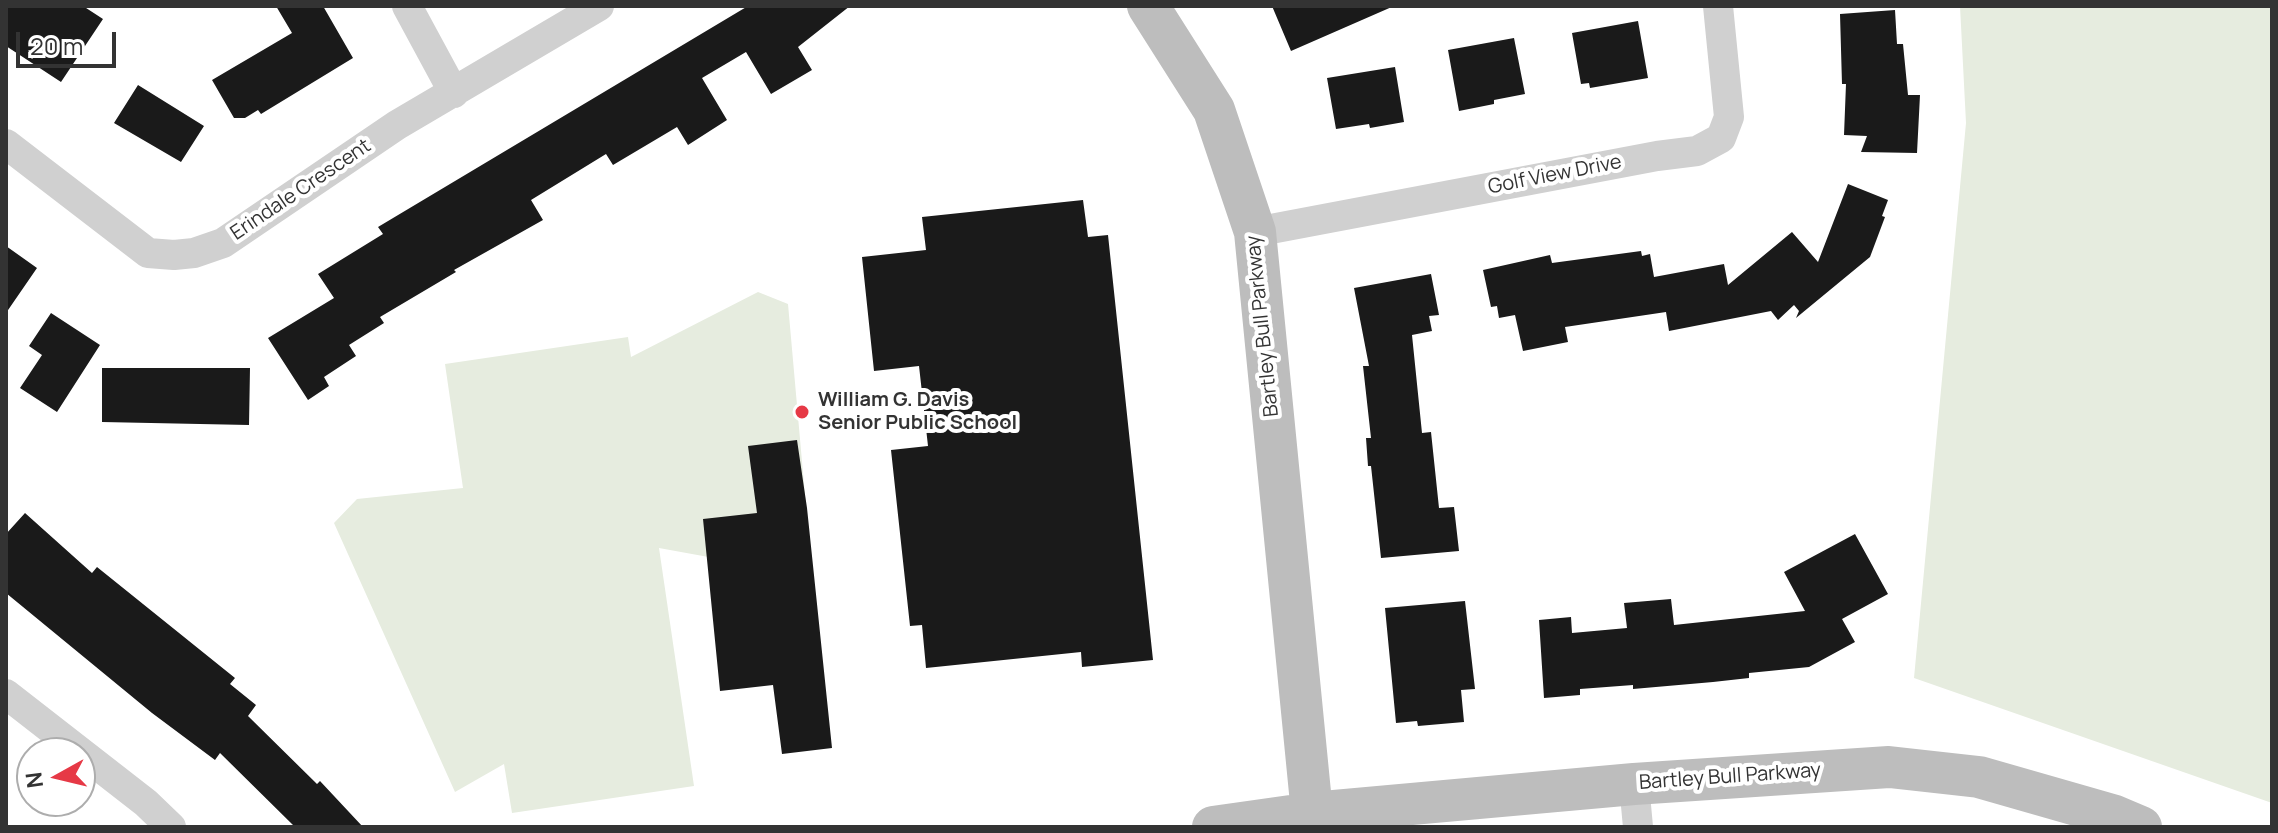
<!DOCTYPE html>
<html>
<head>
<meta charset="utf-8">
<style>
  body { margin:0 }
  #map { position:relative; width:2278px; height:833px; overflow:hidden; background:#fff; font-family:Manrope,sans-serif }
  canvas { display:block }
  .frame { position:absolute; inset:0; border:8px solid #333; pointer-events:none }
  .north { position:absolute; left:16px; top:737px; width:80px; height:80px; box-sizing:border-box; background:#fff; border:2px solid #adadad; border-radius:50%; rotate:262deg; font-size:22px; font-weight:700; line-height:32px; text-align:center; color:#333 }
  .north::after { content:''; display:block; margin:auto; width:28px; height:36px; background:#e63946; clip-path:polygon(50% 0,100% 100%,50% 72%,0 100%) }
  .scale { position:absolute; left:16px; top:32px; width:100px; height:36px; box-sizing:border-box; border:4px solid #333; border-top:0; padding-left:10px; font-size:24px; line-height:28px; white-space:nowrap; color:#333; -webkit-text-stroke:6px #fff; paint-order:stroke }
</style>
</head>
<body>
<div id="map">
<canvas width="2278" height="833"></canvas>
<div class="frame"></div>
<div class="north">N</div>
<div class="scale">20 m</div>
</div>
<script>
const context = document.querySelector('canvas').getContext('2d');
context.lineJoin = 'round';
function paint(path, color) {
  context.fillStyle = color;
  context.fill(path, 'evenodd');
}
function poly(rows) {
  const path = new Path2D();
  for (const r of rows) {
    path.moveTo(r[0], r[1]);
    for (let i = 2; i < r.length; i += 2) path.lineTo(r[i], r[i + 1]);
  }
  return path;
}
function trace(path, color, width, dash) {
  context.strokeStyle = color;
  context.lineWidth = width;
  context.lineCap = dash ? 'butt' : 'round';
  context.setLineDash(dash || []);
  context.stroke(path);
}
function drawText(font, color, halo, rows, align = 'center') {
  context.font = font + ' Manrope,sans-serif';
  context.lineWidth = 8;
  context.setLineDash([]);
  context.textBaseline = 'middle';
  context.strokeStyle = halo;
  context.fillStyle = color;
  for (const [text, x, y, turn = 0] of rows) {
    context.save();
    context.translate(x, y);
    context.rotate((+turn || 0) * Math.PI / 180);
    context.textAlign = isNaN(turn) ? turn : align;
    if (halo) context.strokeText(text, 0, 0);
    context.fillText(text, 0, 0);
    context.restore();
  }
}
paint(poly([
  [1960,6,2272,6,2272,803,1914,678,1966,123],
  [758,292,788,304,808,529,714,558,659,548,694,786,512,813,504,764,455,792,334,523,357,499,463,488,445,364,628,337,631,357]
]), '#e6ecdf');
paint(poly([
  [6,6,83,6,103,19,61,82,6,46],
  [276,6,323,6,353,58,261,114,258,110,245,118,234,118,212,80,292,33],
  [748,6,850,6,798,47,812,70,771,94,746,52,702,78,727,120,688,145,677,127,613,165,606,154,531,200,543,220,454,270,456,272,380,317,384,323,349,345,356,356,324,377,329,386,308,400,268,338,334,298,318,274,383,234,378,227],
  [1272,6,1394,6,1291,51],
  [1895,10,1897,44,1903,44,1908,95,1920,95,1917,153,1861,152,1867,136,1844,135,1846,84,1842,84,1840,14],
  [1638,21,1648,78,1590,88,1589,83,1581,84,1572,33],
  [1514,38,1525,94,1494,100,1494,104,1459,111,1448,50],
  [1395,67,1404,122,1370,128,1369,124,1336,129,1327,78],
  [138,85,204,126,181,162,114,123],
  [1848,184,1888,200,1882,216,1885,217,1870,257,1796,318,1799,311,1794,305,1778,320,1771,311,1669,331,1666,312,1565,327,1568,342,1523,351,1515,315,1499,318,1497,306,1491,307,1483,270,1550,255,1552,263,1641,251,1642,256,1650,254,1654,277,1724,264,1728,285,1792,232,1818,262],
  [1083,200,1088,237,1108,235,1153,660,1082,667,1081,652,926,668,922,625,910,626,891,450,928,446,919,366,874,371,862,257,926,250,922,217],
  [6,246,37,268,6,313],
  [1431,274,1439,315,1429,316,1432,331,1412,335,1422,433,1431,432,1439,508,1454,507,1459,551,1381,558,1371,466,1368,466,1366,438,1371,438,1363,366,1369,366,1354,288],
  [51,313,100,345,57,412,20,388,42,355,29,346],
  [102,368,250,368,249,425,102,422],
  [797,440,807,508,832,748,782,754,773,685,720,691,703,519,757,513,748,446],
  [25,513,92,573,97,567,235,678,230,684,256,705,248,716,317,784,320,781,363,827,295,827,220,753,215,760,152,713,6,593,6,534],
  [1855,534,1888,594,1842,619,1855,642,1809,667,1749,673,1749,678,1713,682,1633,689,1633,685,1580,689,1580,695,1544,698,1539,620,1571,617,1572,633,1627,628,1624,603,1671,599,1674,625,1805,611,1784,572],
  [1465,601,1475,689,1461,690,1464,722,1418,726,1417,721,1396,723,1385,608]
]), '#1a1a1a');
trace(poly([
  [407,6,454,93],
  [6,144,148,253,174,255,194,253,223,243,397,125,599,6],
  [1255,232,1657,156,1697,151,1721,138,1729,117,1718,6],
  [6,694,146,803,171,827],
  [1634,784,1638,827]
]), '#d0d0d0', 30);
trace(poly([
  [1148,6,1214,110,1255,232,1312,813],
  [1213,827,1312,813,1634,784,1889,767,1979,777,2115,816,2141,827]
]), '#bdbdbd', 42);
for (const [x, y, r, color] of [
  [802,412,8,"#e63946"]
]) {
  const dot = new Path2D();
  dot.arc(x, y, r, 0, 2 * Math.PI);
  context.fillStyle = color;
  context.fill(dot);
  trace(dot, '#fff', 3);
}
drawText('20px', '#333', '#fff', [
  ["Golf View Drive",1555,175,-11],
  ["Erindale Crescent",301,190,-34],
  ["Bartley Bull Parkway",1263,326,-96],
  ["Bartley Bull Parkway",1730,777,-4]
]);
drawText('bold 20px', '#333', '#fff', [
  ["William G. Davis",818,400],
  ["Senior Public School",818,423]
], 'left');
</script>
</body>
</html>
